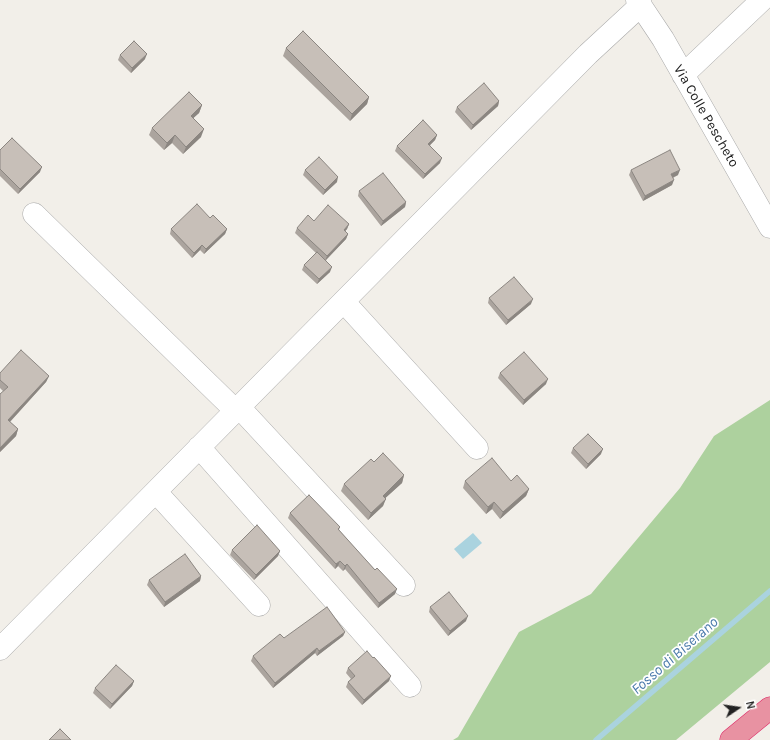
<!DOCTYPE html>
<html>
<head>
<meta charset="utf-8">
<style>
  body { margin:0 }
  #map { position:relative; width:770px; height:740px; overflow:hidden; background:#f2efe9; font-family:Karla,sans-serif }
  canvas { display:block }
  .north { position:absolute; left:718px; top:688px; width:40px; height:40px; -webkit-text-stroke:3px #fff; paint-order:stroke; rotate:77deg; font-size:11px; font-weight:700; line-height:16px; text-align:center; color:#222 }
  .north::after { content:''; display:block; margin:auto; width:14px; height:18px; background:#222; clip-path:polygon(50% 0,100% 100%,50% 72%,0 100%) }
</style>
</head>
<body>
<div id="map">
<canvas width="770" height="740"></canvas>
<div class="north">N</div>
</div>
<script>
const context = document.querySelector('canvas').getContext('2d');
context.lineJoin = 'round';
function paint(path, color) {
  context.fillStyle = color;
  context.fill(path, 'evenodd');
}
function poly(rows) {
  const path = new Path2D();
  for (const r of rows) {
    path.moveTo(r[0], r[1]);
    for (let i = 2; i < r.length; i += 2) path.lineTo(r[i], r[i + 1]);
  }
  return path;
}
function trace(path, color, width, dash) {
  context.strokeStyle = color;
  context.lineWidth = width;
  context.lineCap = dash ? 'butt' : 'round';
  context.setLineDash(dash || []);
  context.stroke(path);
}
function drawText(font, color, halo, rows, align = 'center') {
  context.font = font + ' Karla,sans-serif';
  context.lineWidth = 3.5;
  context.setLineDash([]);
  context.textBaseline = 'middle';
  context.strokeStyle = halo;
  context.fillStyle = color;
  for (const [text, x, y, turn = 0] of rows) {
    context.save();
    context.translate(x, y);
    context.rotate((+turn || 0) * Math.PI / 180);
    context.textAlign = isNaN(turn) ? turn : align;
    if (halo) context.strokeText(text, 0, 0);
    context.fillText(text, 0, 0);
    context.restore();
  }
}
paint(poly([
  [770,400,770,662,676,740,453,740,458,737,519,632,591,594,680,488,714,436]
]), '#add19e');
paint(poly([
  [473,533,482,543,463,559,454,549]
]), '#aad3df');
trace(poly([
  [596,740,770,591]
]), '#aad3df', 5.5);
const minor = poly([
  [637,0,663,39,770,227],
  [683,75,762,0],
  [34,214,236,411],
  [344,302,477,448],
  [239,407,404,585],
  [199,447,410,686],
  [156,492,259,605],
  [0,649,588,54,641,5]
]);
const highway = poly([
  [731,740,770,708]
]);
trace(minor, '#a9a9a9', 23);
trace(highway, '#dc2a67', 23);
trace(minor, '#fff', 22);
trace(highway, '#e892a2', 22);
paint(poly([
  [286,48,369,97,367,104,350,121,283,56],
  [120,55,145,59,131,73,118,60],
  [499,101,498,106,471,130,455,112,457,107],
  [202,105,199,113,193,118,201,137,183,154,172,143,164,150,149,135,152,128],
  [437,135,435,140,430,145,440,163,423,179,395,151,397,146],
  [0,150,40,172,18,194,0,176],
  [305,170,337,182,323,195,303,175],
  [631,170,678,175,673,178,672,185,643,201,629,175],
  [359,191,406,202,405,207,381,226,358,196],
  [210,218,227,229,225,234,204,254,200,250,192,258,170,234,171,229],
  [314,221,349,224,347,229,345,231,348,234,346,239,326,260,330,272,317,284,302,270,304,265,316,253,295,233,297,228],
  [489,298,531,304,506,325,488,303],
  [0,373,49,376,46,382,10,422,18,429,16,436,0,452,3,391,0,388],
  [500,373,546,384,523,405,498,378],
  [573,448,601,454,586,469,571,453],
  [374,462,404,475,402,483,385,498,383,506,368,520,341,491,344,484],
  [465,481,511,481,529,489,526,496,500,519,492,509,486,514,463,488],
  [290,513,340,527,339,530,395,594,378,608,345,569,343,571,338,566,335,569,288,518],
  [232,550,280,551,278,556,254,580,230,555],
  [201,576,200,581,164,607,147,585,149,580],
  [430,607,466,621,448,636,429,612],
  [345,632,343,636,317,656,315,653,273,688,251,661,253,656,284,638],
  [348,668,389,681,362,705,346,687,348,682,351,679,346,673],
  [134,681,132,686,110,709,93,693,95,688]
]), '#aba49e');
paint(poly([
  [147,54,145,59,131,73,132,68],
  [369,97,367,104,350,121,352,114],
  [499,101,498,106,471,130,473,125],
  [202,105,199,113,188,123,191,116],
  [204,129,201,137,183,154,186,147],
  [175,135,172,143,164,150,167,143],
  [437,135,435,140,426,149,428,144],
  [442,158,440,163,423,179,425,174],
  [42,167,40,172,18,194,20,189],
  [680,170,678,175,669,179,671,174],
  [338,177,337,182,323,195,325,190],
  [674,180,672,185,643,201,645,196],
  [406,202,405,207,381,226,383,221],
  [349,224,347,229,342,235,344,230],
  [227,229,225,234,204,254,206,249],
  [348,234,346,239,325,261,327,256],
  [202,245,200,250,192,258,194,253],
  [332,267,330,272,317,284,319,279],
  [533,299,531,304,506,325,508,320],
  [49,376,46,382,6,426,8,420],
  [548,379,546,384,523,405,524,400],
  [18,429,16,436,0,452,0,448],
  [603,449,601,454,586,469,588,464],
  [404,475,402,483,380,503,383,496],
  [529,489,526,496,500,519,503,512],
  [386,499,383,506,368,520,371,513],
  [494,502,492,509,486,514,488,507],
  [280,551,278,556,254,580,256,575],
  [340,561,338,566,335,569,336,564],
  [347,564,345,569,343,571,345,566],
  [201,576,200,581,164,607,165,602],
  [397,589,395,594,378,608,379,603],
  [468,616,466,621,448,636,450,631],
  [345,632,343,636,317,656,319,651],
  [317,648,315,653,273,688,275,683],
  [391,676,389,681,362,705,364,700],
  [134,681,132,686,110,709,112,704]
]), '#8b8681');
const building = poly([
  [303,31,369,97,352,114,286,48,303,31],
  [134,41,147,54,132,68,120,55,134,41],
  [484,83,499,101,473,125,457,107,484,83],
  [189,92,202,105,191,116,204,129,186,147,175,135,167,143,152,128,189,92],
  [423,120,437,135,428,144,442,158,425,174,397,146,423,120],
  [12,138,42,167,20,189,0,169,0,150,12,138],
  [670,150,680,170,671,174,674,180,645,196,631,170,670,150],
  [319,157,338,177,325,190,305,170,319,157],
  [383,173,406,202,383,221,359,191,383,173],
  [197,204,210,218,213,215,227,229,206,249,202,245,194,253,171,229,197,204],
  [328,205,349,224,344,230,348,234,327,256,297,228,308,215,314,221,328,205],
  [317,252,332,267,319,279,304,265,317,252],
  [514,277,533,299,508,320,489,298,514,277],
  [21,350,49,376,8,420,18,429,0,448,0,394,8,387,0,380,0,373,21,350],
  [524,352,548,379,524,400,500,373,524,352],
  [588,434,603,449,588,464,573,448,588,434],
  [383,453,404,475,383,496,386,499,371,513,344,484,371,459,374,462,383,453],
  [492,458,511,481,517,475,529,489,503,512,494,502,488,507,465,481,492,458],
  [309,495,340,527,338,529,375,570,377,568,397,589,379,603,347,564,345,566,340,561,336,564,290,513,309,495],
  [257,525,280,551,256,575,232,550,257,525],
  [185,554,201,576,165,602,149,580,185,554],
  [449,592,468,616,450,631,430,607,449,592],
  [327,607,345,632,319,651,317,648,275,683,253,656,280,634,284,638,327,607],
  [367,651,373,658,374,657,391,676,364,700,348,682,355,676,348,668,367,651],
  [116,665,134,681,112,704,95,688,116,665],
  [60,729,71,740,49,740,60,729]
]);
paint(building, '#c7bfb8');
trace(building, '#8b8681', 1);
drawText('14px', '#222', '#fff', [
  ["Via Colle Pescheto",706,116,60]
]);
drawText('italic 15px', '#4a7aab', '#fff', [
  ["Fosso di Biserano",675,656,-41]
]);
</script>
</body>
</html>
